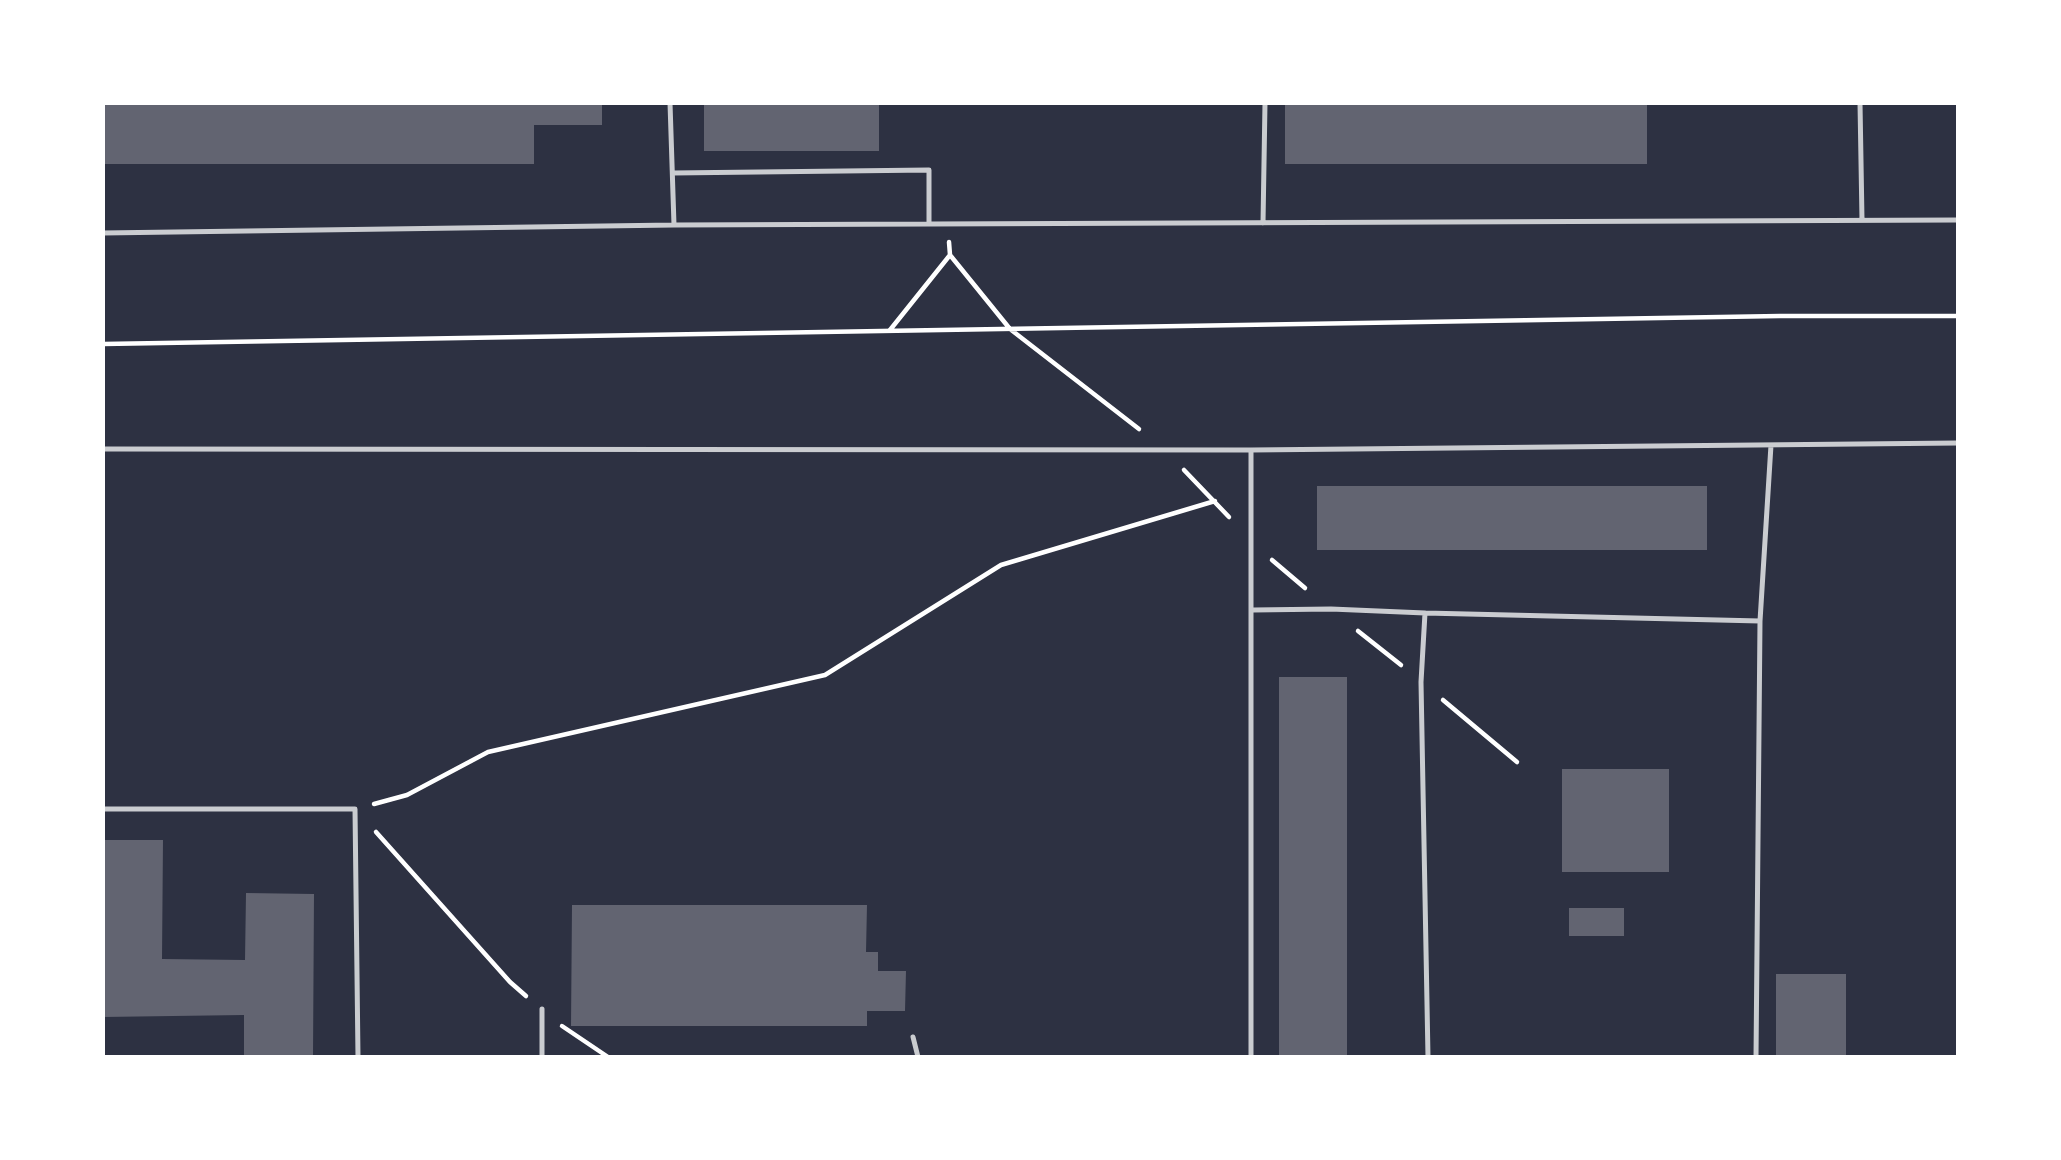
<!DOCTYPE html>
<html>
<head>
<meta charset="utf-8">
<style>
  body { margin:0 }
  #map { position:relative; width:2061px; height:1160px; overflow:hidden; background:#2d3142; font-family:"Fira Sans",sans-serif }
  canvas { display:block }
  .frame { position:absolute; inset:0; border:105px solid #fff; pointer-events:none }
</style>
</head>
<body>
<div id="map">
<canvas width="2061" height="1160"></canvas>
<div class="frame"></div>
</div>
<script>
const context = document.querySelector('canvas').getContext('2d');
context.lineJoin = 'round';
function paint(path, color) {
  context.fillStyle = color;
  context.fill(path, 'evenodd');
}
function poly(rows) {
  const path = new Path2D();
  for (const r of rows) {
    path.moveTo(r[0], r[1]);
    for (let i = 2; i < r.length; i += 2) path.lineTo(r[i], r[i + 1]);
  }
  return path;
}
function trace(path, color, width, dash) {
  context.strokeStyle = color;
  context.lineWidth = width;
  context.lineCap = dash ? 'butt' : 'round';
  context.setLineDash(dash || []);
  context.stroke(path);
}
paint(poly([
  [103,103,602,103,602,125,534,125,534,164,103,164],
  [704,103,879,103,879,151,704,151],
  [1285,103,1647,103,1647,164,1285,164],
  [1317,486,1707,486,1707,550,1317,550],
  [1279,677,1347,677,1347,1057,1279,1057],
  [1562,769,1669,769,1669,872,1562,872],
  [103,840,163,840,162,959,245,960,246,893,314,894,313,1057,244,1057,244,1015,103,1017],
  [572,905,867,905,866,952,878,952,878,971,906,971,905,1011,867,1011,867,1026,571,1026],
  [1569,908,1624,908,1624,936,1569,936],
  [1776,974,1846,974,1846,1057,1776,1057]
]), '#626471');
trace(poly([
  [949,242,950,255,1010,329,1139,429],
  [890,330,950,255],
  [103,344,1780,316,1958,316],
  [1184,470,1229,517],
  [1272,560,1305,588],
  [1358,631,1401,665],
  [1443,700,1517,762],
  [374,804,407,795,488,752,825,675,1001,565,1215,501],
  [376,832,510,982,526,996],
  [562,1026,608,1057]
]), '#fff', 4.5);
trace(poly([
  [670,103,674,225],
  [1860,103,1862,220],
  [673,173,929,170,929,224],
  [1263,223,1265,103],
  [103,233,674,225,1958,220],
  [103,449,1251,450,1958,443],
  [1251,450,1251,1057],
  [1253,610,1331,609,1425,613,1421,682,1428,1057],
  [1425,613,1760,621,1771,445],
  [103,809,355,809,358,1057],
  [542,1009,542,1057],
  [913,1037,918,1057],
  [1756,1057,1760,621]
]), '#caccd0', 5);
</script>
</body>
</html>
